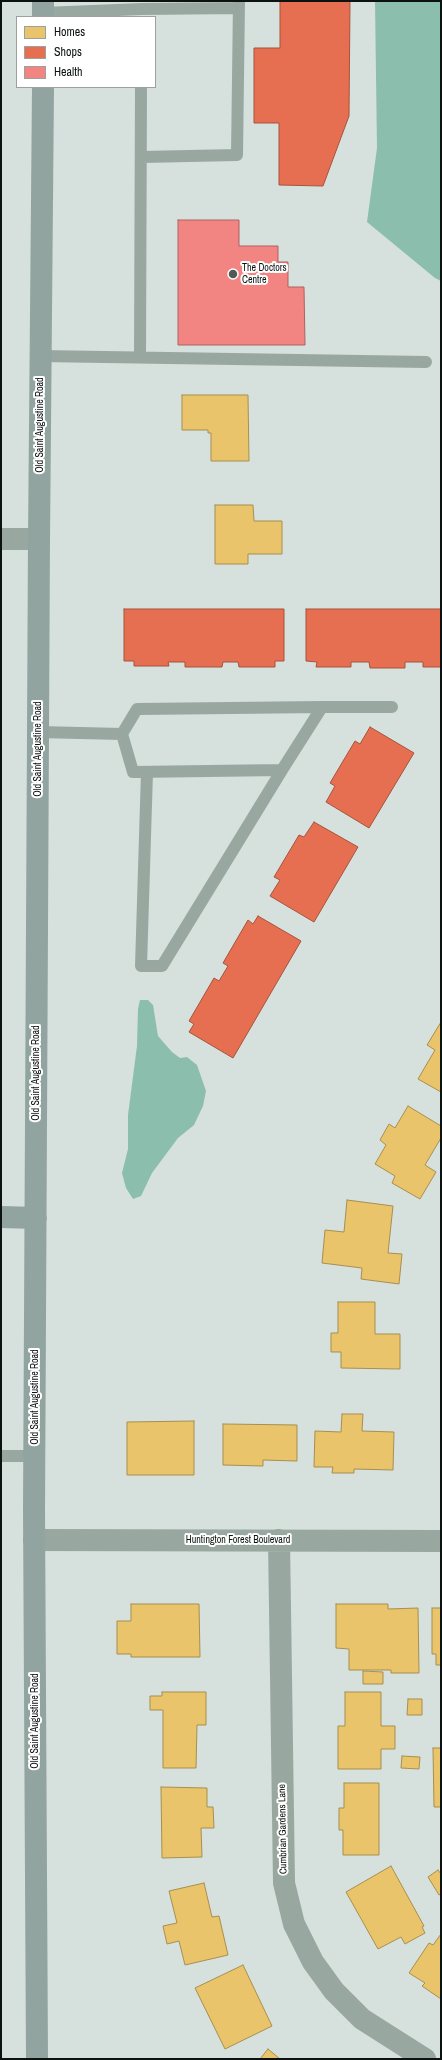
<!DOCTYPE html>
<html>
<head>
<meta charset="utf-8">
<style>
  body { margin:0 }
  #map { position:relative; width:442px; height:2060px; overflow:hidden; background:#d6e0dc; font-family:"Archivo Narrow",sans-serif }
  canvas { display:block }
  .frame { position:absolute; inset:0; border:2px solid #0b120f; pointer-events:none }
  .legend { position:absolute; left:16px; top:16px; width:140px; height:72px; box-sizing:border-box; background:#fff; border:1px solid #9da09f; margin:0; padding:5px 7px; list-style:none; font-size:12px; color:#0b120f }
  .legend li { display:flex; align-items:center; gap:8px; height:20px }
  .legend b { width:20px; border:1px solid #9da09f }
</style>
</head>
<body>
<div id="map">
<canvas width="442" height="2060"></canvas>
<div class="frame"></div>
<ul class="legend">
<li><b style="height:11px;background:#e9c46a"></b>Homes</li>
<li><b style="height:11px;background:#e76f51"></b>Shops</li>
<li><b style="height:11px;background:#f28482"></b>Health</li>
</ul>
</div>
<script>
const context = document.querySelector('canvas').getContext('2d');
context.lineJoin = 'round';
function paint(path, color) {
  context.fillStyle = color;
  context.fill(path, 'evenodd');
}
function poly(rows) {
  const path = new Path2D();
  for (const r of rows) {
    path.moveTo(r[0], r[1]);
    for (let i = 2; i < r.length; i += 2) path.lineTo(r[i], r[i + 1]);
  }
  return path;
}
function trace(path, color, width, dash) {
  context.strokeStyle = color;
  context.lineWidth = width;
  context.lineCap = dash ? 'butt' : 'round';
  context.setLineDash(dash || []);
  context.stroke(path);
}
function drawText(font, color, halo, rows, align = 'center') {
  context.font = font + ' "Archivo Narrow",sans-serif';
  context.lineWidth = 4;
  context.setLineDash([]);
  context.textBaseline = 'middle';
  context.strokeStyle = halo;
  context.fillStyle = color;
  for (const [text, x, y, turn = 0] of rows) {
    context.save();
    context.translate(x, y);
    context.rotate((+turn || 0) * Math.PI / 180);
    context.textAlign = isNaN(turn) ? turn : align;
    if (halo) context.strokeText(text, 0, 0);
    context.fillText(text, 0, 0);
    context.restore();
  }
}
paint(poly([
  [375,1,441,1,441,281,435,278,367,222,377,148],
  [140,1000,148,1000,153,1005,158,1036,172,1052,180,1058,187,1057,197,1065,206,1091,203,1106,194,1125,178,1138,152,1173,141,1196,133,1199,126,1188,122,1173,128,1149,128,1115,137,1046,138,1009]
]), '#8cbeae');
const homes = poly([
  [182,395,248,395,249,461,211,461,211,433,208,433,208,430,182,430,182,395],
  [215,505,253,505,254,521,282,521,282,554,248,554,248,564,215,564,215,505],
  [441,1022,441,1092,418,1079,435,1050,427,1045,441,1022],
  [408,1106,441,1126,441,1138,425,1165,436,1172,420,1199,392,1183,395,1176,375,1164,386,1145,380,1140,389,1124,395,1128,408,1106],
  [347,1200,393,1206,388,1253,402,1254,399,1284,361,1279,362,1268,322,1263,325,1230,344,1232,347,1200],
  [338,1302,375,1302,375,1334,400,1334,400,1369,341,1368,341,1352,331,1352,331,1333,338,1333,338,1302],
  [342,1414,363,1414,362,1431,394,1432,393,1470,354,1469,354,1473,332,1473,333,1467,314,1467,315,1431,341,1432,342,1414],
  [194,1421,194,1475,127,1475,127,1422,194,1421],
  [223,1424,297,1425,297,1461,263,1460,263,1466,223,1465,223,1424],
  [131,1604,199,1604,200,1657,131,1657,131,1654,117,1654,117,1621,131,1621,131,1604],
  [336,1604,388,1604,388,1609,418,1608,419,1673,391,1673,391,1670,349,1670,349,1649,336,1648,336,1604],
  [432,1608,441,1608,441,1665,436,1665,436,1654,432,1654,432,1608],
  [363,1671,383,1672,383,1684,363,1684,363,1671],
  [162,1692,206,1692,206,1725,197,1725,196,1768,163,1768,163,1710,150,1710,150,1696,162,1696,162,1692],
  [345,1692,381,1692,381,1726,395,1726,395,1749,381,1749,381,1769,338,1769,338,1726,345,1726,345,1692],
  [408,1699,422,1699,422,1715,407,1715,408,1699],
  [433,1748,441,1748,441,1807,434,1807,433,1748],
  [402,1756,420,1757,419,1769,401,1768,402,1756],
  [344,1783,379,1783,379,1855,343,1855,343,1830,339,1830,339,1808,344,1808,344,1783],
  [161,1787,207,1788,207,1807,213,1807,214,1828,201,1828,202,1857,162,1858,161,1787],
  [391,1866,424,1926,422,1927,425,1933,405,1944,401,1937,378,1949,346,1892,391,1866],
  [438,1870,441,1874,441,1894,439,1895,428,1877,438,1870],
  [204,1883,212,1917,219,1916,228,1955,185,1965,179,1941,167,1944,163,1926,177,1923,169,1891,204,1883],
  [441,1934,441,1999,422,1986,425,1983,409,1973,429,1943,433,1945,441,1934],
  [243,1965,272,2026,225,2049,195,1988,243,1965],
  [268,2049,280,2059,260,2059,268,2049]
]);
paint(homes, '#e9c46a');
trace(homes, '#a68f4f', 1);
const shops = poly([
  [280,1,350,1,349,116,323,186,279,185,279,123,254,123,254,48,280,48,280,1],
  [124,609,284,609,284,661,275,661,275,667,239,667,238,662,223,662,222,667,185,667,185,662,168,662,169,666,134,666,134,661,124,661,124,609],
  [306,609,441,609,441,667,423,667,423,662,405,662,405,668,370,668,369,662,351,662,351,667,316,667,317,662,306,661,306,609],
  [370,727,414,753,369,828,326,802,335,786,330,783,355,741,360,744,370,727],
  [314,822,358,847,314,922,270,896,280,880,274,877,299,835,304,837,314,822],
  [258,916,301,941,233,1058,189,1032,194,1024,189,1021,214,978,219,981,228,966,223,963,248,920,253,924,258,916]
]);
paint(shops, '#e76f51');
trace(shops, '#a5533d', 1);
const health = poly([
  [178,220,239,220,239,246,278,246,278,262,288,262,288,287,304,287,305,345,178,345,178,220]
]);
paint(health, '#f28482');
trace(health, '#ad6260', 1);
trace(poly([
  [43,13,142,9,239,8],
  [142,157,237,155,239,1],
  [40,356,426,362],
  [140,357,141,87],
  [322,707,392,707],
  [38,732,122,734,133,772,282,770,162,966,141,966,147,772],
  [122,734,137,709,322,707,282,770],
  [1,1456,35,1456]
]), '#99a7a1', 12);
trace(poly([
  [1,539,39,539],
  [34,1540,441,1541],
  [279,1540,284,1883,294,1924,313,1962,334,1991,362,2019,425,2059]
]), '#99a7a1', 22);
trace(poly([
  [43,17,43,1],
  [1,1217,36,1218],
  [37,2059,34,1509,39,539,43,87]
]), '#92a4a0', 22);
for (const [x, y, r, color] of [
  [233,274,5,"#525a57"]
]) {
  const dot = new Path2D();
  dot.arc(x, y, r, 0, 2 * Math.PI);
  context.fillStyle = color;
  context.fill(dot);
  trace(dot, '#fff', 1.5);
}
drawText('10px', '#0b120f', '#fff', [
  ["The Doctors",242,268],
  ["Centre",242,280]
], 'left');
drawText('10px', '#0b120f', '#fff', [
  ["Old Saint Augustine Road",40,425,-90],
  ["Old Saint Augustine Road",38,749,-90],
  ["Old Saint Augustine Road",36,1073,-90],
  ["Old Saint Augustine Road",35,1397,-90],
  ["Huntington Forest Boulevard",238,1540],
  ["Old Saint Augustine Road",35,1721,-90],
  ["Cumbrian Gardens Lane",283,1829,-91]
]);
</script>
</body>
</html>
